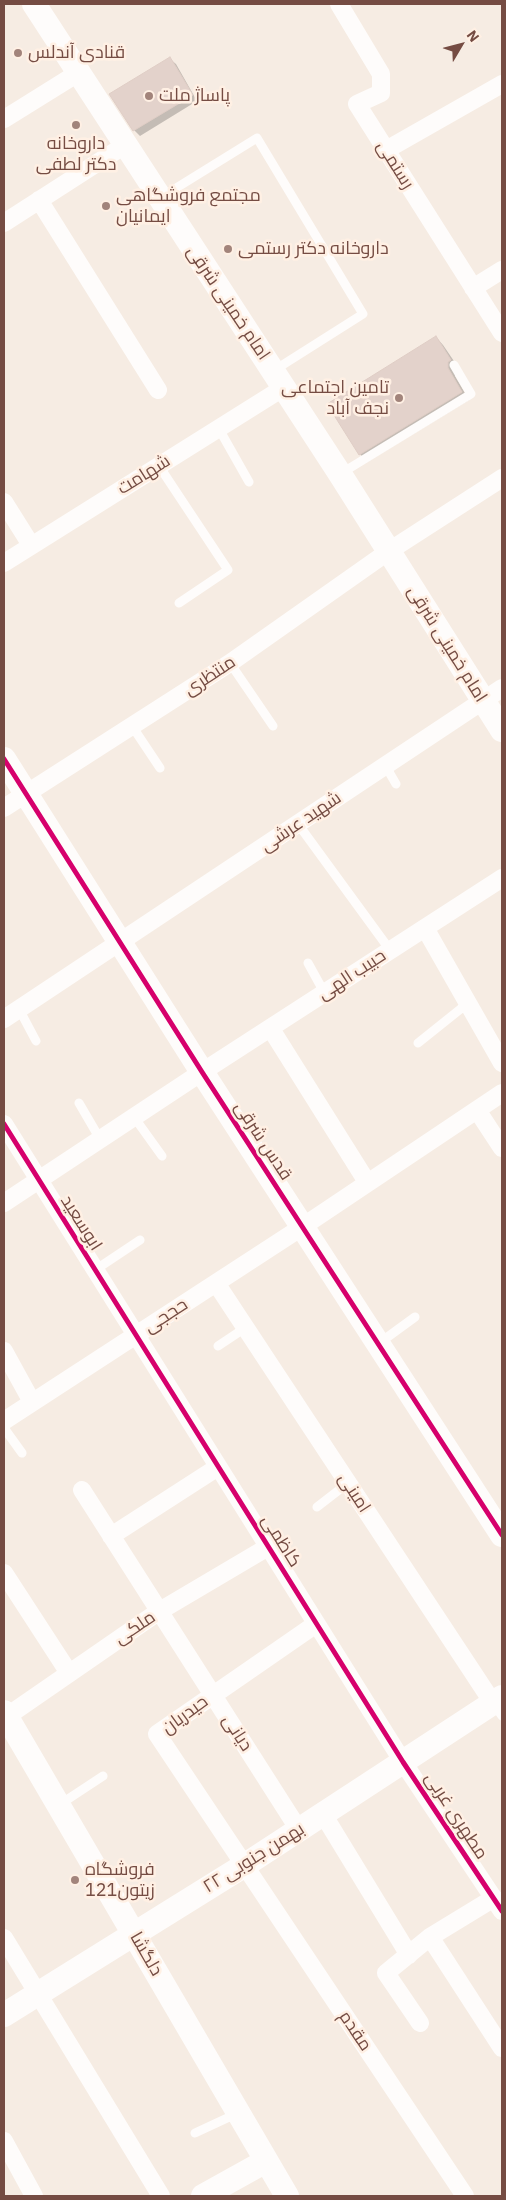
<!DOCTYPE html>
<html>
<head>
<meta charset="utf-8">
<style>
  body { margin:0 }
  #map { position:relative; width:506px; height:2200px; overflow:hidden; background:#f6ece3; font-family:"IBM Plex Sans",sans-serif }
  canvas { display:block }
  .frame { position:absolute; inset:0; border:5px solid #754c43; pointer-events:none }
  .north { position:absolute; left:436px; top:20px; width:50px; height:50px; -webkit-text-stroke:4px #fff0e4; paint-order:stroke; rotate:53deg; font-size:14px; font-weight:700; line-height:20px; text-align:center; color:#754c43 }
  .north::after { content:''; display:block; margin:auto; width:18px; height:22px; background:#754c43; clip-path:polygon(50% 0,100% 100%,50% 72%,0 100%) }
</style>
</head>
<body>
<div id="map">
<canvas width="506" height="2200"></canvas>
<div class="frame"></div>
<div class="north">N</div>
</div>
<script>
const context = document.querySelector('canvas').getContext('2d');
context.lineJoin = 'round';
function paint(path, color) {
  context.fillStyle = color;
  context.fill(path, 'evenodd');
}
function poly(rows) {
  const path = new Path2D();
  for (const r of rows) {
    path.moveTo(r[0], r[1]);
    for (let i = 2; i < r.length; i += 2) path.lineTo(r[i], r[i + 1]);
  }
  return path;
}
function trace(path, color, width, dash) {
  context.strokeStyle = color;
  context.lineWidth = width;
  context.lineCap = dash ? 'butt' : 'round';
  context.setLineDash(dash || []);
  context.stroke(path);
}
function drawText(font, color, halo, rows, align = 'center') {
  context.font = font + ' "IBM Plex Sans",Cairo,sans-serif';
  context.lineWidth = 5;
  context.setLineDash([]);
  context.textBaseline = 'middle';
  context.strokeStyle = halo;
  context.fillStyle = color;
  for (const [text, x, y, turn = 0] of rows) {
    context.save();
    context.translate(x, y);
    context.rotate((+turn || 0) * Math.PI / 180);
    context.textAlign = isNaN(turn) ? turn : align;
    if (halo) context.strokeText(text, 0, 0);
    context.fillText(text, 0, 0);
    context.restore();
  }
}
paint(poly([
  [170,59,176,64,197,101,140,136,134,130],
  [436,337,443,345,458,367,455,370,455,376,469,400,367,462,360,454]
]), '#0003');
const building = poly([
  [170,57,193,95,133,131,109,94,170,57],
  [436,336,451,360,448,362,448,368,462,392,359,455,327,404,436,336]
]);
paint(building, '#e3d2cb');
trace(building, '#dfcdc5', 1);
trace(poly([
  [160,198,257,138,363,314,273,371],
  [219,429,249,482],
  [159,466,228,570,179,603],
  [340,474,471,394,454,365],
  [230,663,273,726],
  [132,726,160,768],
  [385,765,396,784],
  [298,824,390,950],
  [308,963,324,992],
  [19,1009,36,1041],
  [418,1043,468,1003],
  [79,1103,100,1139],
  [134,1117,162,1156],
  [95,1270,140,1240],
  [378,1344,415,1317],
  [218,1346,245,1328],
  [4,1428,22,1453],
  [317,1507,348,1483],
  [493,1703,502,1716],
  [59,1805,103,1776],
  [195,2133,238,2113]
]), '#fefcfb', 9);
trace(poly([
  [339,4,381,74,381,93,357,104,502,333],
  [4,119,78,73],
  [386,150,502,84],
  [39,200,158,390],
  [4,223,125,145],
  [473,288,502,270],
  [4,502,31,545],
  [4,563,283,388],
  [4,808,230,663,389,551,502,478],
  [425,928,502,1063],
  [4,1019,502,688],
  [271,1029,367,1182],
  [477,1110,502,1148],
  [4,1124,403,1762,502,1911],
  [4,1203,202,1072,502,878],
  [216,1283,493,1703],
  [4,1351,32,1402],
  [4,1421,302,1227,502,1093],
  [82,1490,299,1830],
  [111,1536,218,1467],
  [4,1573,69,1673],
  [316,1624,157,1734,465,2196],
  [6,1717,158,1612,268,1547],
  [323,1814,409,1955],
  [430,1937,502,2048],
  [4,1938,161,2196],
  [420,2023,386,1973,430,1937,494,1898],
  [4,2141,34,2196]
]), '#fefcfb', 18);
trace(poly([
  [34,4,340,474,502,730],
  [4,759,202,1072,502,1535],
  [4,1712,287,2196],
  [4,2015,245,1865,502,1697],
  [203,2196,266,2161]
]), '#fefcfb', 24);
trace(poly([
  [4,759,202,1072,502,1535],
  [4,1124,403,1762,502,1911]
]), '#d6006c', 5);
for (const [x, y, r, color] of [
  [18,53,5,"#a2847b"],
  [149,96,5,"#a2847b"],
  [76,125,5,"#a2847b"],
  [106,206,5,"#a2847b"],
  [228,249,5,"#a2847b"],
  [399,398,5,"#a2847b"],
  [75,1880,5,"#a2847b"]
]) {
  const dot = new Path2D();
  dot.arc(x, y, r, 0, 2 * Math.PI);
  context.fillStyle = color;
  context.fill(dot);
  trace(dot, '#fff0e4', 2);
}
drawText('18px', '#754c43', '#fff0e4', [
  ["قنادی آندلس",28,53],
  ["پاساژ ملت",159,96],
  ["داروخانه",76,144,"center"],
  ["دکتر لطفی",76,165,"center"],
  ["مجتمع فروشگاهی",116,196],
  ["ایمانیان",116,217],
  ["داروخانه دکتر رستمی",238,249],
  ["تامین اجتماعی",389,388,"right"],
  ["نجف آباد",389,409,"right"],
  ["فروشگاه",85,1870],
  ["زیتون121",85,1891]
], 'left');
drawText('18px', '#754c43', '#fff0e4', [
  ["رستمی",395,165,58],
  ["امام خمینی شرقی",228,303,56],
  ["شهامت",144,475,-32],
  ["امام خمینی شرقی",447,644,58],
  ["منتظری",210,676,-33],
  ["شهید عرشی",301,822,-34],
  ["حبیب الهی",352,975,-33],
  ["قدس شرقی",263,1141,57],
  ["ابوسعید",81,1223,58],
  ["حججی",166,1316,-33],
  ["امینی",354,1493,57],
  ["کاظمی",281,1541,58],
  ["ملکی",135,1628,-34],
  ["حیدریان",185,1715,-36],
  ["دیانی",237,1733,57],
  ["مطهری غربی",456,1816,57],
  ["۲۲ بهمن جنوبی",254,1858,-32],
  ["دلگشا",146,1954,60],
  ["مقدم",355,2031,56]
]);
</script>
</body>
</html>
